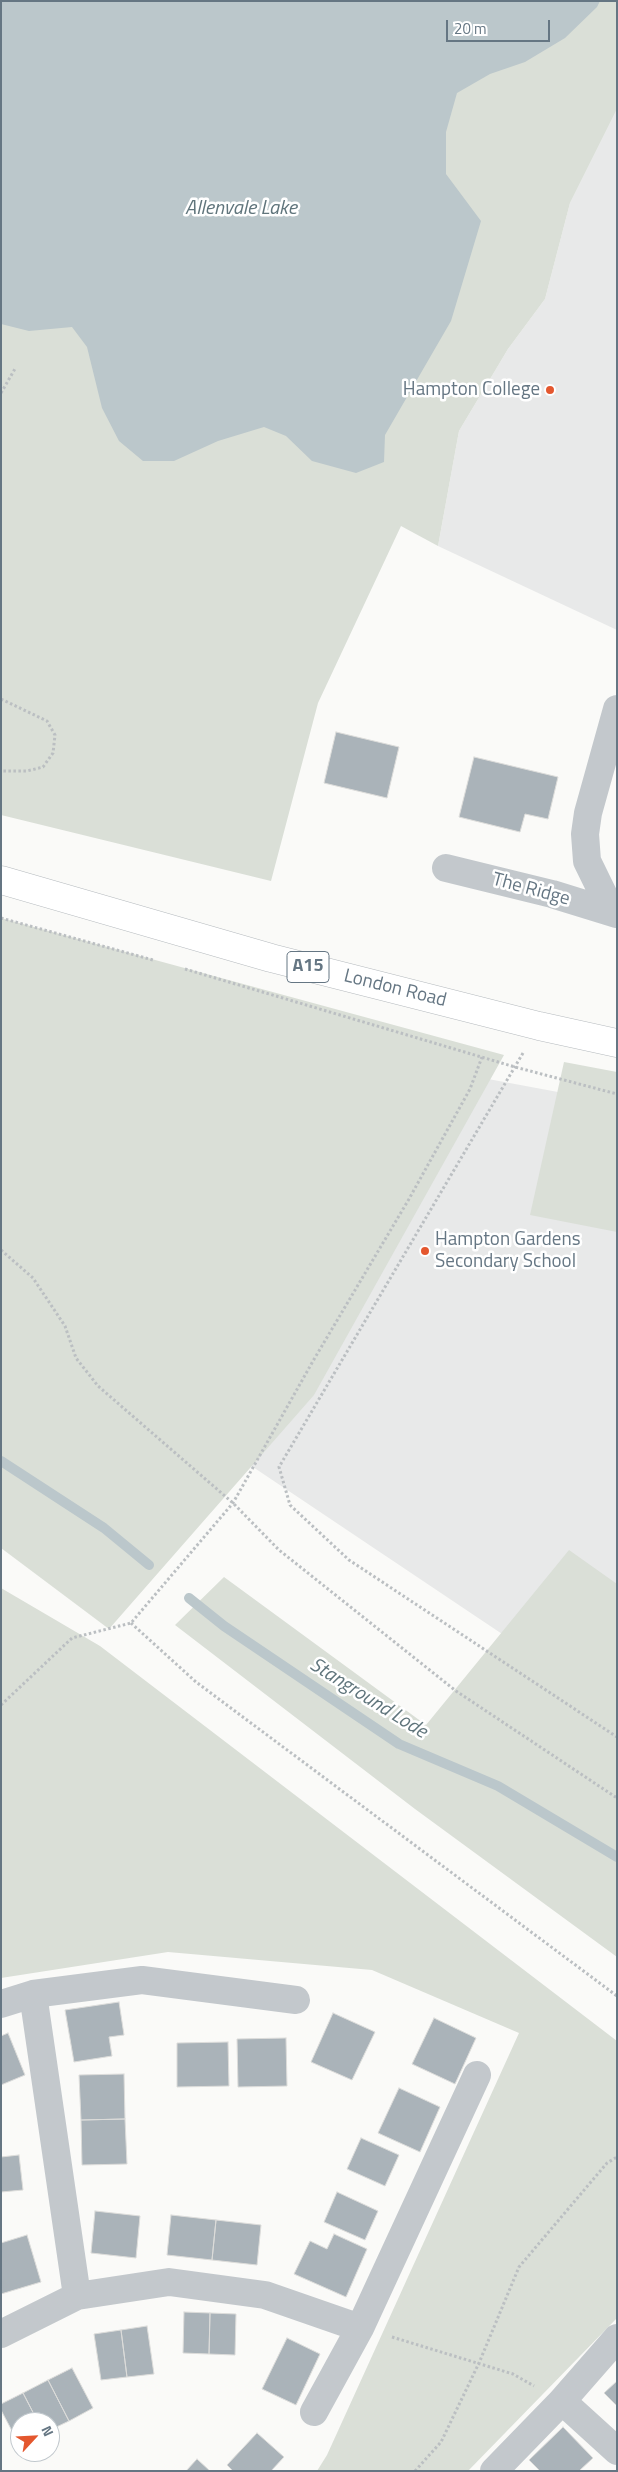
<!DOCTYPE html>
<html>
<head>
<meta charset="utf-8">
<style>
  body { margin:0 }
  #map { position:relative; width:618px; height:2472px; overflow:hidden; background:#fafaf8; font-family:"Titillium Web",sans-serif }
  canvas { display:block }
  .frame { position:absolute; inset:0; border:2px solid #657683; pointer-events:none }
  .north { position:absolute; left:10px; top:2412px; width:50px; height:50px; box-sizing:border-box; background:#fff; border:1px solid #c1c8cd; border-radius:50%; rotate:65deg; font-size:14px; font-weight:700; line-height:20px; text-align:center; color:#657683 }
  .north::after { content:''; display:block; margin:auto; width:18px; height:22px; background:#e4572e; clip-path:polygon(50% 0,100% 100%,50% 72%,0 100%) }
  .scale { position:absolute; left:446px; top:20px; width:104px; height:22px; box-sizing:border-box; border:2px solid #657683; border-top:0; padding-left:6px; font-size:15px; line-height:18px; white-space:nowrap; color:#657683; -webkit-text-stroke:4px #fff; paint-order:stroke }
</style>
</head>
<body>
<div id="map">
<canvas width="618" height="2472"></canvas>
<div class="frame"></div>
<div class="north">N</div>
<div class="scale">20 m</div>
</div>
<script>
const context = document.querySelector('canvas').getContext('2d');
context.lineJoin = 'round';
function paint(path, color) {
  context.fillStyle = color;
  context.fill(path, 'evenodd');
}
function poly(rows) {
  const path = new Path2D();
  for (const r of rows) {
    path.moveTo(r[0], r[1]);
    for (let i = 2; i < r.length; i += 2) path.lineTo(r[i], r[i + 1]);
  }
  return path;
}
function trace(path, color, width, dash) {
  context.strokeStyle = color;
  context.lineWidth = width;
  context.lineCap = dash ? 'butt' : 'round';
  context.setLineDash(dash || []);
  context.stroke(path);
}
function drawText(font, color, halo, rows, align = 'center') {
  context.font = font + ' "Titillium Web",sans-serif';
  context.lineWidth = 5;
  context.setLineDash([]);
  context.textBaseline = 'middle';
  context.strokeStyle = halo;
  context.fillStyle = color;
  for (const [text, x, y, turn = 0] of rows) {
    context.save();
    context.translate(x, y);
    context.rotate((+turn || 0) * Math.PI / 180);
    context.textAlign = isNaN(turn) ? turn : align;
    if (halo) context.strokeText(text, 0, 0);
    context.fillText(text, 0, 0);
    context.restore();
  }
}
paint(poly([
  [617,109,617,630,438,546,459,431,508,349,545,299,570,203],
  [343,1052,617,1103,617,1711,153,1400]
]), '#e8e9e9');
paint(poly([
  [1,1,617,1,617,109,570,203,545,299,508,349,459,431,438,546,401,526,318,703,271,881,1,815],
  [1,918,504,1055,314,1395,109,1629,1,1548],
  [564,1062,617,1072,617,1232,530,1215],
  [569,1550,617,1584,617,1957,415,1809,175,1625,224,1577,426,1725],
  [1,1588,100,1646,617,2041,617,2318,468,2471,317,2471,327,2455,519,2033,372,1970,168,1952,1,1978]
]), '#dadfd7');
paint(poly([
  [1,1,600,1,597,7,565,38,525,62,490,74,457,93,446,132,446,174,481,221,451,321,385,435,384,462,356,473,312,461,286,436,264,427,218,441,174,461,143,461,119,441,102,408,87,347,72,327,29,331,1,324]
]), '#bbc7cb');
trace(poly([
  [1,1461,104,1528,149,1565],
  [189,1598,224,1626,399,1744,498,1786,617,1857]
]), '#bbc7cb', 10);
const building = poly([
  [336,732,399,747,387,798,324,783,336,732],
  [474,757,558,777,548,819,525,814,520,832,459,817,474,757],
  [119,2002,124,2035,109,2037,112,2056,74,2062,65,2010,119,2002],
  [333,2013,375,2032,352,2080,311,2062,333,2013],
  [434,2018,476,2038,455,2084,412,2064,434,2018],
  [8,2033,25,2075,1,2085,1,2036,8,2033],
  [286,2038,287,2086,238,2087,237,2039,286,2038],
  [228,2042,229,2086,177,2087,177,2043,228,2042],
  [124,2074,125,2119,81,2120,79,2075,124,2074],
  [399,2088,440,2107,420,2152,378,2133,399,2088],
  [125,2119,127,2164,82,2165,81,2120,125,2119],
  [361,2138,399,2155,385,2186,347,2169,361,2138],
  [19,2155,23,2190,1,2192,1,2157,19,2155],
  [337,2192,378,2211,365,2240,324,2222,337,2192],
  [95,2211,140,2216,136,2258,91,2253,95,2211],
  [171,2215,216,2220,212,2260,167,2255,171,2215],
  [216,2220,261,2225,257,2265,212,2260,216,2220],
  [334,2234,367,2249,346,2297,294,2274,310,2241,327,2249,334,2234],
  [27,2235,41,2282,1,2294,1,2243,27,2235],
  [184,2312,210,2313,209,2354,183,2353,184,2312],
  [210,2313,236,2314,235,2355,209,2354,210,2313],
  [147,2326,154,2374,127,2377,121,2330,147,2326],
  [121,2330,127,2377,101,2380,94,2334,121,2330],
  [287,2338,320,2354,296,2405,262,2389,287,2338],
  [72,2368,93,2408,69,2421,48,2380,72,2368],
  [48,2380,69,2421,50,2430,50,2422,38,2422,23,2393,48,2380],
  [617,2381,617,2406,604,2393,617,2381],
  [23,2393,38,2422,20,2422,20,2446,1,2410,1,2404,23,2393],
  [563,2427,593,2458,579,2471,540,2471,529,2460,563,2427],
  [257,2433,284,2457,271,2471,233,2471,227,2465,257,2433],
  [197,2459,210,2471,186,2471,197,2459]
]);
paint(building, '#aab3b9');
trace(building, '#dcdcda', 1);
const major = poly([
  [1,880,271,958,539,1026,617,1043]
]);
trace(major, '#b5babe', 29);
trace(poly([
  [1,393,16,367],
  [1,699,47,721,55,735,53,753,43,767,27,771,1,771],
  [1,918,153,960],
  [185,969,515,1067,617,1094],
  [523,1053,279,1467,290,1505,349,1560,617,1737],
  [1,1250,33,1278,65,1326,76,1358,98,1386,233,1503,279,1550,456,1691,617,1798],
  [131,1623,196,1682,617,1996],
  [1,1705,72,1638,131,1623,233,1503,313,1361,409,1199,470,1089,482,1057],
  [392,2337,513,2374,534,2386],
  [415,2471,441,2442,479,2363,519,2267,607,2163,617,2157]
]), '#bbbfc2', 3, [2.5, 2.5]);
trace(poly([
  [446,868,552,894,617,914],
  [612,912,587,861,585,834,588,813,617,709],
  [33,1994,77,2296],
  [1,2004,33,1994,142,1980,296,2000],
  [1,2334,77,2296,169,2282,265,2295,360,2328],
  [562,2401,617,2451],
  [314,2412,360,2328,477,2075],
  [494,2471,562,2401,617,2338]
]), '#c3c8cc', 28);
trace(major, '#fff', 28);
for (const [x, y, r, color] of [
  [550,390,5,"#e4572e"],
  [425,1251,5,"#e4572e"]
]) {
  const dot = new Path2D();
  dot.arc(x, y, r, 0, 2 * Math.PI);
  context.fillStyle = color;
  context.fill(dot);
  trace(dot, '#fff', 2);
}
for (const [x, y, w] of [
  [308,967,42]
]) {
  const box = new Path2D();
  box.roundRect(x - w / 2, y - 15.5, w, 31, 4);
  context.fillStyle = '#fff';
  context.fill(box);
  trace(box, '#657683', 1);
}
drawText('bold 18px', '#657683', null, [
  ["A15",308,967]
]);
drawText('19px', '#657683', '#fff', [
  ["Hampton College",540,390],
  ["Hampton Gardens",435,1240,"left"],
  ["Secondary School",435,1262,"left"]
], 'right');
drawText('19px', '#657683', '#fff', [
  ["The Ridge",531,890,15],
  ["London Road",395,989,14]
]);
drawText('italic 20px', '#60757c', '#fff', [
  ["Allenvale Lake",241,209],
  ["Stanground Lode",368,1699,32]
]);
</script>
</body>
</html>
